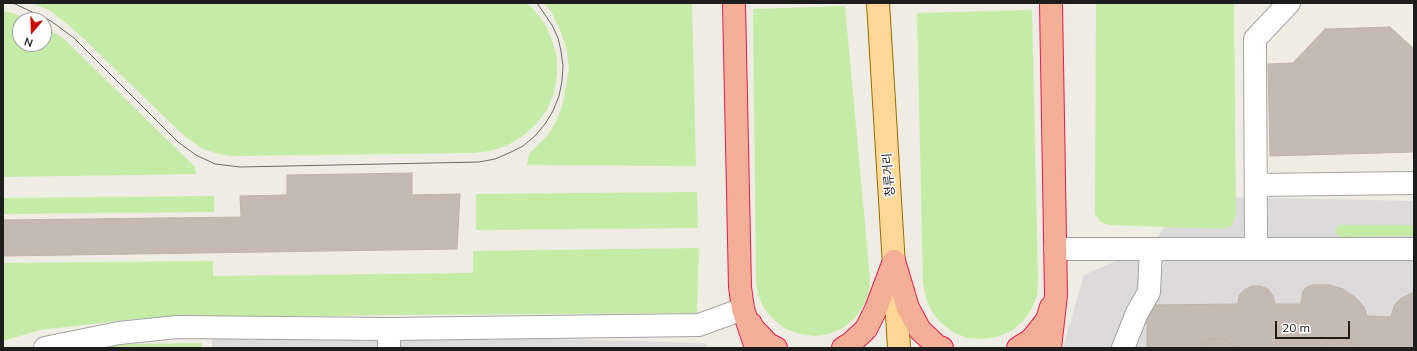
<!DOCTYPE html>
<html>
<head>
<meta charset="utf-8">
<style>
  body { margin:0 }
  #map { position:relative; width:1417px; height:351px; overflow:hidden; background:#efece3; font-family:Mulish,sans-serif }
  canvas { display:block }
  .frame { position:absolute; inset:0; border:4px solid #1d1d1d; pointer-events:none }
  .north { position:absolute; left:12px; top:12px; width:40px; height:40px; box-sizing:border-box; background:#fff; border:1px solid #a5a5a5; border-radius:50%; rotate:199deg; font-size:11px; font-weight:700; line-height:16px; text-align:center; color:#1d1d1d }
  .north::after { content:''; display:block; margin:auto; width:14px; height:18px; background:#cb0a00; clip-path:polygon(50% 0,100% 100%,50% 72%,0 100%) }
  .scale { position:absolute; left:1275px; top:321px; width:75px; height:18px; box-sizing:border-box; border:2px solid #1d1d1d; border-top:0; padding-left:5px; font-size:12px; line-height:14px; white-space:nowrap; color:#1d1d1d; -webkit-text-stroke:3px #fff; paint-order:stroke }
</style>
</head>
<body>
<div id="map">
<canvas width="1417" height="351"></canvas>
<div class="frame"></div>
<div class="north">N</div>
<div class="scale">20 m</div>
</div>
<script>
const context = document.querySelector('canvas').getContext('2d');
context.lineJoin = 'round';
function paint(path, color) {
  context.fillStyle = color;
  context.fill(path, 'evenodd');
}
function poly(rows) {
  const path = new Path2D();
  for (const r of rows) {
    path.moveTo(r[0], r[1]);
    for (let i = 2; i < r.length; i += 2) path.lineTo(r[i], r[i + 1]);
  }
  return path;
}
function trace(path, color, width, dash) {
  context.strokeStyle = color;
  context.lineWidth = width;
  context.lineCap = dash ? 'butt' : 'round';
  context.setLineDash(dash || []);
  context.stroke(path);
}
function drawText(font, color, halo, rows, align = 'center') {
  context.font = font + ' Mulish,"Noto Sans KR",sans-serif';
  context.lineWidth = 3;
  context.setLineDash([]);
  context.textBaseline = 'middle';
  context.strokeStyle = halo;
  context.fillStyle = color;
  for (const [text, x, y, turn = 0] of rows) {
    context.save();
    context.translate(x, y);
    context.rotate((+turn || 0) * Math.PI / 180);
    context.textAlign = isNaN(turn) ? turn : align;
    if (halo) context.strokeText(text, 0, 0);
    context.fillText(text, 0, 0);
    context.restore();
  }
}
paint(poly([
  [1186,196,1414,201,1414,348,1063,348,1084,275,1152,245],
  [212,335,412,335,705,343,709,348,212,348]
]), '#dcdada');
paint(poly([
  [30,3,527,3,534,10,545,24,552,40,557,58,557,75,554,93,547,110,536,124,523,136,508,145,491,151,473,153,232,156,218,154,201,148,182,134,83,38,66,23,49,10],
  [544,3,692,3,696,166,527,165,529,154,548,135,556,122,563,103,569,68,567,51,561,32,552,13],
  [1096,3,1234,3,1236,214,1232,226,1220,229,1109,225,1101,222,1095,214],
  [845,6,870,278,869,293,863,306,855,318,843,328,829,334,815,336,800,334,786,329,774,320,764,308,758,295,756,280,753,9],
  [1032,10,1038,281,1037,296,1031,310,1022,322,1011,331,997,337,982,339,967,338,953,332,941,323,932,312,926,298,923,283,917,13],
  [3,11,13,13,28,20,20,20,20,44,44,44,44,28,62,37,195,167,196,174,3,177],
  [697,192,698,228,476,230,476,194],
  [214,196,214,212,3,214,3,198],
  [1341,225,1414,225,1414,236,1341,237,1337,235,1335,231,1337,227],
  [699,248,697,313,384,315,136,319,40,330,3,341,3,263,213,261,213,276,473,273,473,251],
  [202,343,202,348,98,348,117,344]
]), '#c5eca6');
const building = poly([
  [1390,27,1414,49,1414,152,1270,156,1268,64,1293,63,1325,29,1390,27],
  [412,173,412,195,460,194,457,249,3,256,3,220,241,217,240,196,287,195,287,175,412,173],
  [1313,285,1330,285,1343,289,1356,298,1364,307,1367,316,1391,317,1394,306,1400,299,1414,292,1414,348,1357,348,1354,344,1347,340,1339,338,1331,340,1324,344,1321,348,1235,348,1226,340,1218,338,1209,340,1202,345,1200,348,1147,348,1147,316,1154,305,1238,304,1239,296,1244,290,1252,286,1260,286,1268,289,1273,296,1275,304,1301,304,1303,291,1307,287,1313,285],
  [1218,338,1226,340,1235,348,1200,348,1202,345,1209,340,1218,338],
  [1339,338,1347,340,1354,344,1357,348,1321,348,1324,344,1331,340,1339,338]
]);
paint(building, '#c4bab2');
trace(building, '#c1b3a5', 1);
const minor = poly([
  [1256,185,1414,183],
  [1055,249,1414,249],
  [1256,249,1255,39,1289,3],
  [45,348,119,333,177,327,389,329,699,325,743,309],
  [389,348,389,329],
  [1123,348,1137,313,1149,292,1151,249]
]);
const primary = poly([
  [878,3,899,348]
]);
const trunk = poly([
  [734,3,740,287,743,309,756,348],
  [894,261,908,308,920,330,937,346,942,348],
  [751,324,753,328,768,344,776,348],
  [843,348,850,344,866,329,876,309,894,261],
  [1018,348,1031,340,1047,320,1051,307],
  [1050,348,1056,295,1051,3]
]);
trace(minor, '#a4a4a4', 24);
trace(primary, '#976d00', 24);
trace(trunk, '#e11c55', 24);
trace(minor, '#fff', 22);
trace(primary, '#ffd898', 22);
trace(trunk, '#f4b096', 22);
trace(poly([
  [13,3,51,21,74,38,178,142,196,155,215,164,240,167,479,162,495,159,509,153,523,146,535,136,545,124,553,111,559,96,562,81,563,66,561,51,558,38,552,25,537,3]
]), '#6b6b6b', 1);
drawText('12px', '#1d1d1d', '#fff', [
  ["청류거리",889,175,-94]
]);
</script>
</body>
</html>
